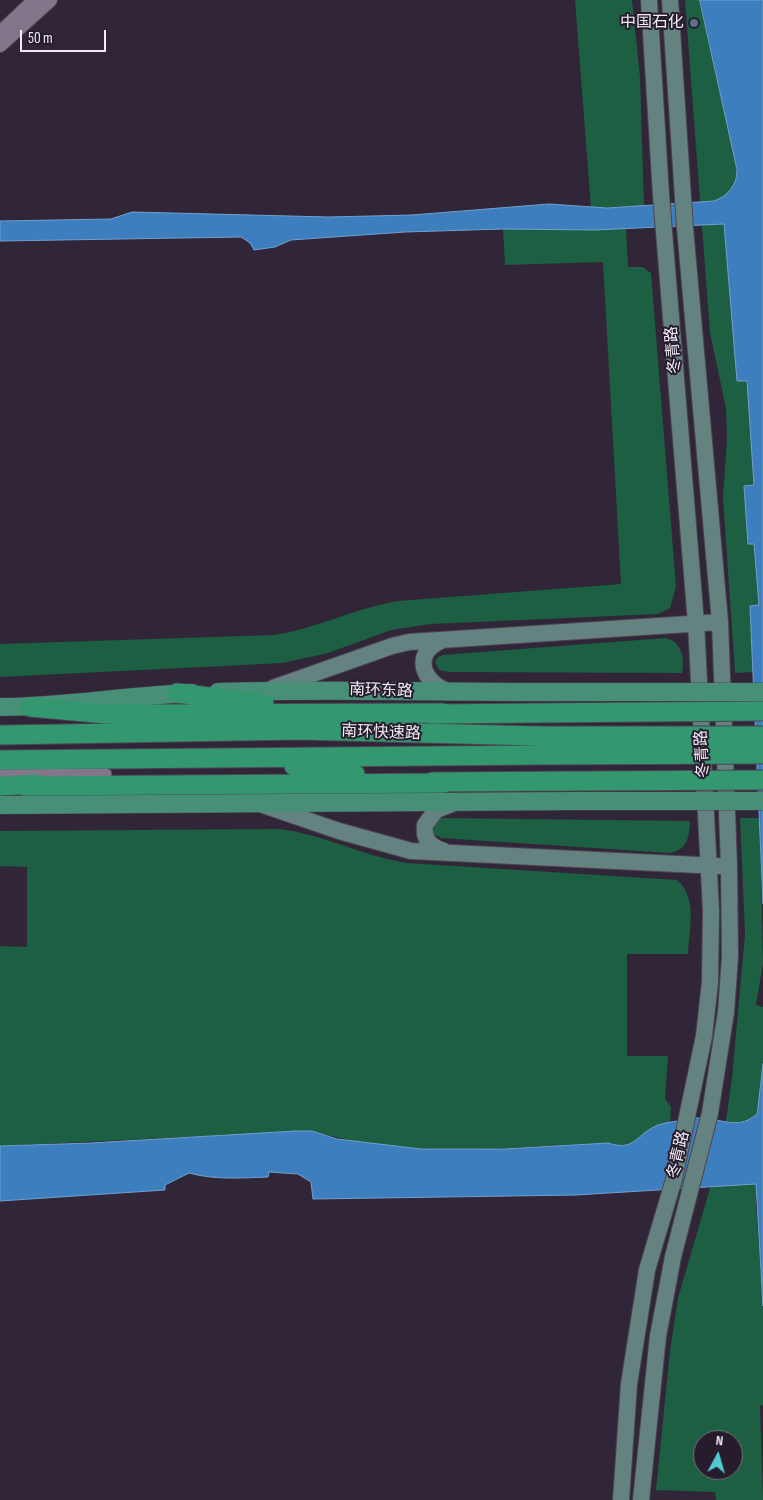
<!DOCTYPE html>
<meta charset="utf-8">
<style>
body{margin:0}
#map{position:relative;width:763px;height:1500px;overflow:hidden;background:#302637;font-family:"Sofia Sans Condensed",sans-serif}
canvas{display:block}
.north{position:absolute;left:693px;top:1430px;width:50px;height:50px;box-sizing:border-box;background:#261c2c;border:1px solid #776f7d;border-radius:50%;rotate:6deg;font-size:14px;font-weight:700;line-height:20px;text-align:center;color:#f1ebf6}
.north::after{content:'';display:block;margin:auto;width:18px;height:22px;background:#51ccd4;clip-path:polygon(50% 0,100% 100%,50% 72%,0 100%)}
.scale{position:absolute;left:20px;top:30px;width:86px;height:22px;box-sizing:border-box;border:2px solid #f1ebf6;border-top:0;padding-left:6px;font-size:15px;line-height:18px;white-space:nowrap;color:#f1ebf6;-webkit-text-stroke:4px #261c2c;paint-order:stroke}
</style>
<div id="map">
<canvas width="763" height="1500"></canvas>
<div class="north">N</div>
<div class="scale">50 m</div>
</div>
<script>
const c = document.querySelector('canvas').getContext('2d');
c.lineJoin = 'round';
function fillPath(path, color) {
  c.fillStyle = color;
  c.fill(path, 'evenodd');
}
function stroke(path, color, width, dash) {
  c.strokeStyle = color;
  c.lineWidth = width;
  c.lineCap = dash ? 'butt' : 'round';
  c.setLineDash(dash || []);
  c.stroke(path);
}
function write(font, color, halo, rows, align = 'center') {
  c.font = font + ' "Sofia Sans Condensed","Noto Sans SC",sans-serif';
  c.lineWidth = 4;
  c.setLineDash([]);
  c.textBaseline = 'middle';
  c.strokeStyle = halo;
  c.fillStyle = color;
  for (const [text, x, y, turn = 0] of rows) {
    c.save();
    c.translate(x, y);
    c.rotate((+turn || 0) * Math.PI / 180);
    c.textAlign = isNaN(turn) ? turn : align;
    if (halo) c.strokeText(text, 0, 0);
    c.fillText(text, 0, 0);
    c.restore();
  }
}
const green = new Path2D(`
 M575,0H632L640,77L644,206L591,208Z
 M685,0H700L737,170L724,224L737,381H747L754,485L744,487L748,543H754L759,605L750,607L753,672L735,673L723,498L727,439L726,408L710,333Z
 M626,228L628,267H643L651,273L676,587L670,608L658,614L431,624L391,630L328,653L283,663L0,677V644L274,635C316,629 355,608 398,601L621,584L603,262L505,265L503,229Z
 M665,638C682,641 685,659 682,673L449,672L439,670L435,662L438,657L442,655Z
 M440,818L690,821C689,837 688,849 670,853L441,838L434,834V822Z
 M740,818H760L763,963L756,1005L763,1007V1064L757,1114L756,1205L763,1306V1405L760,1406L763,1500H716L715,1492L656,1490L670,1351L678,1298L711,1185L727,1114L732,1078L745,934ZM703,1440H733V1470H703Z
 M279,829C323,834 363,856 407,863L677,880C698,898 689,930 688,954H627V1056H668L665,1099L671,1107L670,1123C644,1128 635,1152 608,1143C509,1147 408,1159 312,1131L0,1146V946L27,947V867L0,866V831Z`);
const water = new Path2D(`
 M700,0H763V904L750,606L759,605L754,544H748L744,486L754,485L747,381H737L724,224L595,230L503,229L405,232L291,240L275,247L254,250L250,243L241,237L0,241V221L111,219L132,212L329,217L412,215L549,204L607,208L714,201C728,196 737,185 737,170Z
 M763,1064V1306L756,1184L576,1195L313,1199L311,1182L298,1174L269,1172L268,1177C242,1178 214,1180 189,1173L165,1185V1190L0,1201V1146L91,1143L296,1131H312L337,1139L421,1149H504L608,1143C635,1152 636,1134 658,1125C667,1122 679,1121 689,1119C717,1113 734,1134 757,1114Z`);
const minor = new Path2D(`
 M0,775L106,774`);
const tertiary = new Path2D(`
 M0,33L35,0
 M0,45L50,0`);
const secondary = new Path2D(`
 M443,640C411,653 422,683 450,692
 M273,688L392,646L409,642L720,622
 M263,805L339,831L411,851L719,866
 M444,851C431,847 423,840 425,825L436,810L454,803
 M621,1500L629,1384L647,1270L674,1179L704,1036L710,982L711,911L696,623L661,195L649,0
 M641,1500L658,1336L673,1257L710,1113L726,1012L730,957L729,866L720,622L685,228L670,0`);
const primary = new Path2D(`
 M218,692C324,689 431,692 537,692
 M0,707C64,707 128,695 192,693
 M0,805L577,801`);
const trunk = new Path2D(`
 M177,693L264,704
 M30,707L107,714L443,713
 M432,714L538,713
 M0,735L300,730L540,736
 M0,760L540,755
 M294,766L355,774
 M432,782L576,781
 M0,786L36,784
 M25,786L444,783`);
const primaryBridge = new Path2D(`
 M537,692H763
 M577,801H763`);
const trunkBridge = new Path2D(`
 M538,713L763,711
 M540,736H763
 M540,755L763,754
 M576,781L763,780`);
const markers = [
 [694,23,5,"#5c6f8a"]
];
const poiNames = [
 ["中国石化",684,23]
];
const streetNames = [
 ["冬青路",674,350,-95],
 ["南环东路",381,691,2],
 ["南环快速路",381,733,2],
 ["冬青路",703,754,-93],
 ["冬青路",679,1155,-77]
];
fillPath(green, '#1c5f42');
fillPath(water, '#3d7fbe');
stroke(water, '#739fcf', 1);
stroke(minor, '#4c4452', 13);
stroke(tertiary, '#4c4452', 16);
stroke(secondary, '#4c4452', 18);
stroke(primary, '#4c4452', 19);
stroke(trunk, '#4c4452', 21);
stroke(minor, '#82778a', 11);
stroke(tertiary, '#82778a', 14);
stroke(secondary, '#648380', 16);
stroke(primary, '#478f76', 18);
stroke(trunk, '#339770', 19);
stroke(primaryBridge, '#4c4452', 19, []);
stroke(trunkBridge, '#4c4452', 21, []);
stroke(primaryBridge, '#478f76', 18);
stroke(trunkBridge, '#339770', 19);
for (const [x, y, r, color] of markers) {
  const dot = new Path2D();
  dot.arc(x, y, r, 0, 2 * Math.PI);
  c.fillStyle = color;
  c.fill(dot);
  stroke(dot, '#261c2c', 2);
}
write('16px', '#f1ebf6', '#261c2c', poiNames, 'right');
write('16px', '#f1ebf6', '#261c2c', streetNames);
</script>
